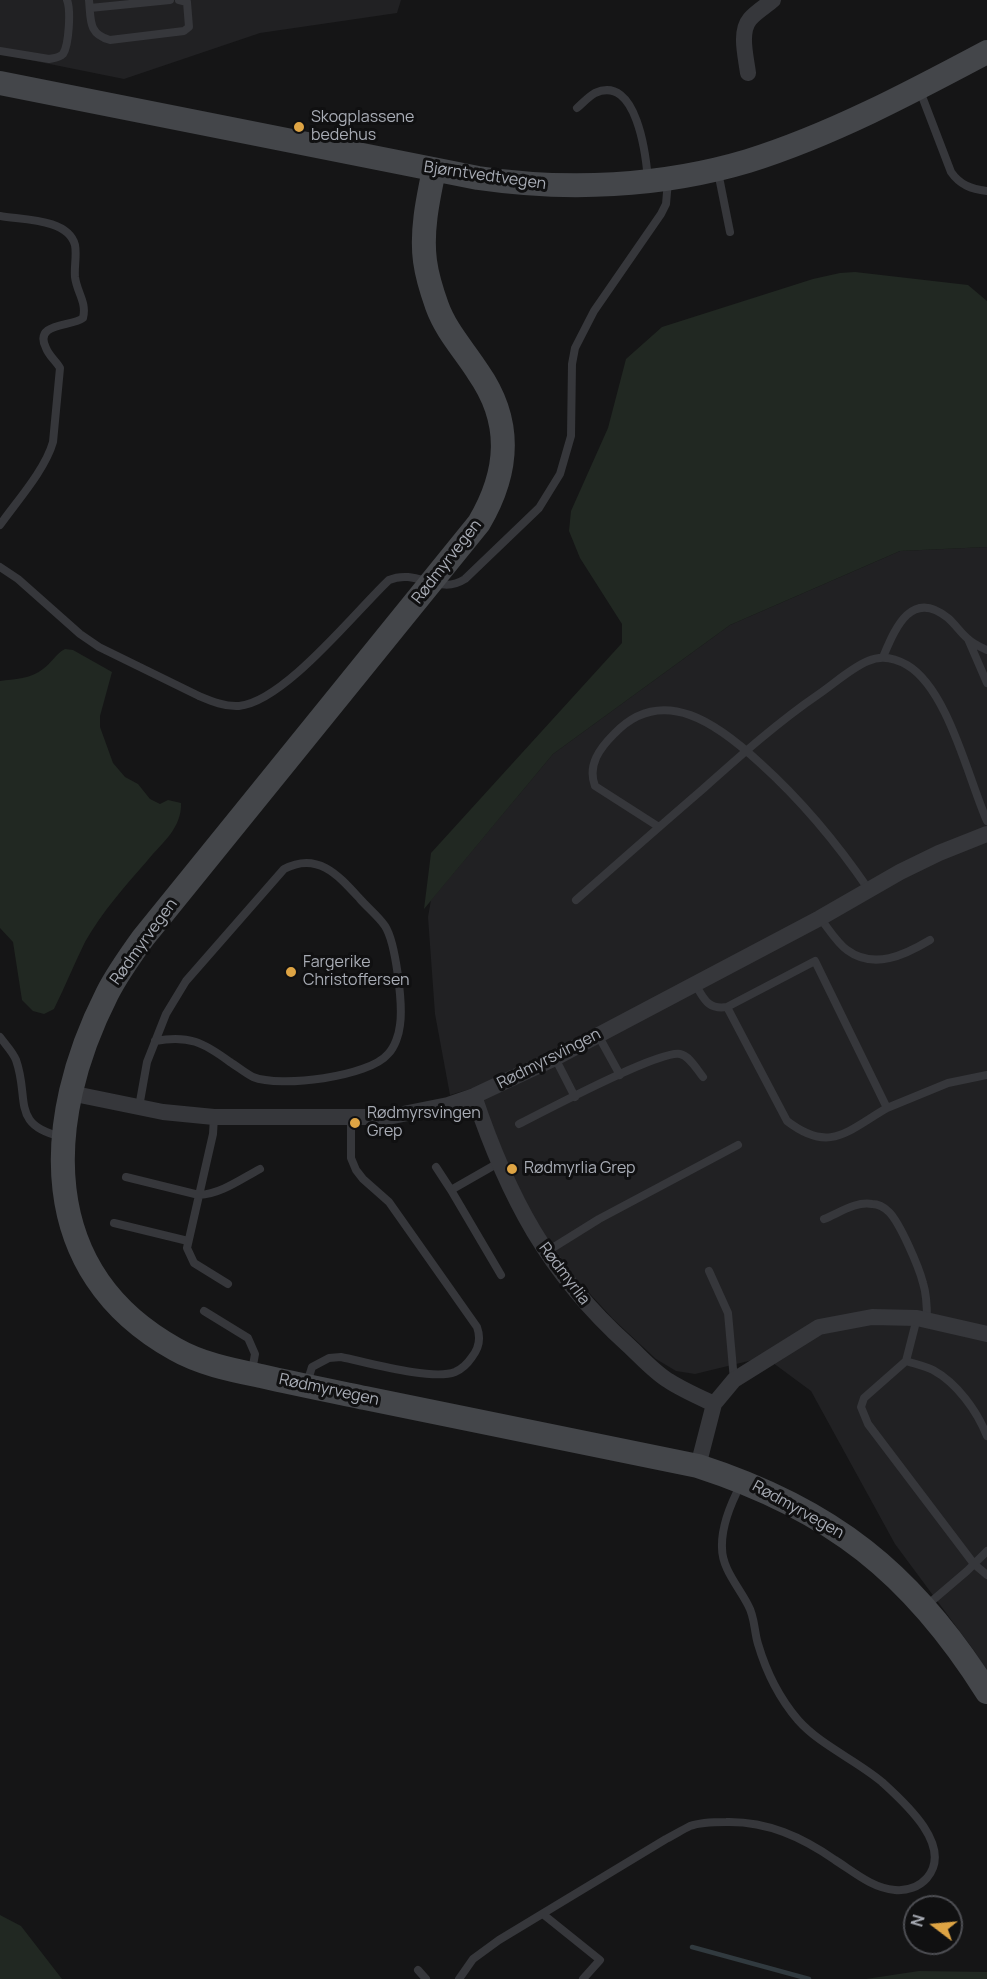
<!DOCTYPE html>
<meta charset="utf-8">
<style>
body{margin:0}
#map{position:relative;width:987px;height:1979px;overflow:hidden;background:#151516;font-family:Manrope,sans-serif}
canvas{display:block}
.north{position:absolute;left:903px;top:1895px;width:60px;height:60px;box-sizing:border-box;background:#101011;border:2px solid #4d4e53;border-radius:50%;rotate:286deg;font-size:16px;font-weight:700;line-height:24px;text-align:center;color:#a8acb5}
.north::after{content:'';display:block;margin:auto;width:21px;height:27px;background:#dea444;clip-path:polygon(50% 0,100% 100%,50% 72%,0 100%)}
</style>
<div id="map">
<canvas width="987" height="1979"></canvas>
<div class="north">N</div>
</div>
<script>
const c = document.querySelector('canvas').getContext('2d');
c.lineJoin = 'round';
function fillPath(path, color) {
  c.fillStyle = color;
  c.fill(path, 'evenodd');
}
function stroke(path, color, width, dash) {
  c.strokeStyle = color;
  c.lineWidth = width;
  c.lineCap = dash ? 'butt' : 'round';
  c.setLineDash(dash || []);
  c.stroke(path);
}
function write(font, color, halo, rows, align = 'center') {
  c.font = font + ' Manrope,sans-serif';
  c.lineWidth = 6;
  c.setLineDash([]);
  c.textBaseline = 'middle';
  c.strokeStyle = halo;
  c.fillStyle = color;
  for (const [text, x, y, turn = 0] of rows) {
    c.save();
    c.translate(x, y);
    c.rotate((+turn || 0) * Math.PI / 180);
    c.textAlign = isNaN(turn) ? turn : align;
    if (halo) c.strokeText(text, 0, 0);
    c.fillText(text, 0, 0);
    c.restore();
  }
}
const built = new Path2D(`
 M0,0H401L397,13L260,33L124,79L0,54Z
 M987,547V1673L975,1652L895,1544L811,1391L765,1357L695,1374L676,1371L656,1359L613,1319L560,1261L538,1227L509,1168L477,1087L450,1095L435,1014L428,917L431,900L553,754L730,625L900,551Z`);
const green = new Path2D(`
 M855,272L968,285L987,301V547L900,551L730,625L553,754L424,909L431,853L622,643V624L580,558L569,531L571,511L608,428L626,359L662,327L813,279L840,273Z
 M65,649L73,650L112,672L100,716V727L113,763L125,777L138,784L150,799L160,804L168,800L181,803C182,828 162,843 147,861C125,886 102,912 85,942C74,964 65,987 54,1009L44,1014L33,1011L22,1000L13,942L0,928V681C14,679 31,679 43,669C52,663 55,654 65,649Z
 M0,1915L21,1926L62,1979H0Z
 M919,1971L987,1972V1979H866Z`);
const stream = new Path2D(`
 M692,1947L809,1979`);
const lane = new Path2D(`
 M89,0C91,20 88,34 110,40L184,31L189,27L187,2L179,0
 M90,8L170,0
 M0,51L49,59C54,58 59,58 63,54C69,45 71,10 67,0
 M920,91L951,172C960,185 971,189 987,191
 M577,108C583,103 588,97 595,93C637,74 646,156 648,180
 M718,172L730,232
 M0,216C21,220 68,218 75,245C77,255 74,267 75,277C77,293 87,302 83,318C72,327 33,322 46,348C49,356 56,361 60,368L53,442C45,470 17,501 0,525
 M0,567L18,579L80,634L99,647L199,696C211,701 225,707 239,706C284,702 355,612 389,580C417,568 439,596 465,579L539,508L560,474L571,436L572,364L575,348L594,311L661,214L666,204L668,181
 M968,639L987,683
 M883,657C895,629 911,588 948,618C955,624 960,632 967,638C972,643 980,647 987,650
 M659,827L595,786C587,765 600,748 614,734C663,682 720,726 760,763C802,801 837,843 869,890
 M576,900C618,863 660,826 703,789C740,756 778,722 819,694C835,683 851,668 868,661C881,655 895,658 907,665C948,689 968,778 987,821
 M820,918C828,928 837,943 847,950C874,970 905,955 930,940
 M695,984C704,998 707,1010 727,1007L787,1121C830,1154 847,1131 887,1108L815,961L727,1007
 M598,1035L620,1075
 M0,1037C5,1044 13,1052 16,1060C30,1099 10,1125 62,1137
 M555,1058L575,1097
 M139,1107L147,1062L166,1014L186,981L284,869C318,851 339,876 360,899C368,908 379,917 385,926C396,943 403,1005 400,1025C399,1034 395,1047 388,1054C369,1077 280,1088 253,1077C245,1073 238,1067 230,1062C203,1042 189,1035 155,1041
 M887,1108L948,1083L987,1075
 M214,1117L213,1134L187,1248L194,1263L228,1284
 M519,1124C545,1111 659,1050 680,1054C690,1056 697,1070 703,1077
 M500,1162L451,1190L501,1275
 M436,1167L451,1190
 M126,1177L199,1195C221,1194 241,1179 260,1169
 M824,1219C839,1213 856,1201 872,1204C879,1204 884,1207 889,1212C900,1223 919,1267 923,1283C927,1295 927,1308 927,1320
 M114,1223L188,1241
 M546,1252L599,1219L738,1145
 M709,1271L728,1313L734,1380
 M204,1311L248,1338L255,1354L252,1371
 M906,1361L917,1318
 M307,1383L312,1367L329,1358L341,1357C366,1362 432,1381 455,1372C462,1369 468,1363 472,1357C479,1348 481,1338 477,1327L389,1202L363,1179L356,1170L351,1158V1118
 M987,1436C977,1411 957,1383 933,1370C925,1366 915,1364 906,1361L864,1398L861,1407L868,1424L974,1564L987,1575
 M926,1606L967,1571L987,1551
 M544,1915L600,1960L583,1979
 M418,1970L426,1979
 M459,1979L473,1959L499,1940L666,1839C674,1835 682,1830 690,1826C701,1822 715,1822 726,1822C767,1821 802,1837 835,1860C854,1872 872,1888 895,1890C907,1891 919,1887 927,1878C954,1846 904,1802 882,1782C856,1760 820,1745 798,1720C780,1699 766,1671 758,1644C754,1631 755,1617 748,1605C739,1587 722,1569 722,1548C721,1526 731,1503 741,1484`);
const street = new Path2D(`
 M748,73C746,57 739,32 750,19C756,12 766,6 773,0
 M70,1093L163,1112L214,1117H388L448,1105L474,1096L555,1058L820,918L900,872L939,853L987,834
 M474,1096C508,1197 548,1273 628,1345C641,1357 654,1372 669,1381C683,1390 699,1397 714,1404L734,1380L819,1327L872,1317L917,1318L987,1334
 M698,1466L714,1404`);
const secondary = new Path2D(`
 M0,83L478,178C567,191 661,187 748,161C831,135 910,93 987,52
 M434,170C428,199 421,231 425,261C427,276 432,292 437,306C446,331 464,350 478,372C513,422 509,472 479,523L143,938C130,956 117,974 107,994C43,1120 35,1271 175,1349C201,1364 232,1370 261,1376C296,1384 331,1391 365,1398C476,1420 587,1443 698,1466C831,1509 912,1573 987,1692`);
const markers = [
 [299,127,6,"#dea444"],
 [291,972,6,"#dea444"],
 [355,1123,6,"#dea444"],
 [512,1169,6,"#dea444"]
];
const poiNames = [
 ["Skogplassene",311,118],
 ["bedehus",311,136],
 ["Fargerike",303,963],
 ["Christoffersen",303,981],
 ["Rødmyrsvingen",367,1114],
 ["Grep",367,1132],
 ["Rødmyrlia Grep",524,1169]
];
const streetNames = [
 ["Bjørntvedtvegen",485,176,8],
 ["Rødmyrvegen",447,562,-52],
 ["Rødmyrvegen",144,942,-54],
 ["Rødmyrsvingen",549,1059,-27],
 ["Rødmyrlia",564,1274,53],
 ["Rødmyrvegen",329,1390,12],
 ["Rødmyrvegen",798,1510,29]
];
fillPath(built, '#212123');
fillPath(green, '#212822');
stroke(stream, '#313a3f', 4.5);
stroke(lane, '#36373b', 8);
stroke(street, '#36373b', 16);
stroke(secondary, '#44464a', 24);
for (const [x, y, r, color] of markers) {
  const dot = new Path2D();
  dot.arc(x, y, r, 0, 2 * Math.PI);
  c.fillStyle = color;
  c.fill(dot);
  stroke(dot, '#101011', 2);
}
write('16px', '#a8acb5', '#101011', poiNames, 'left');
write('16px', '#a8acb5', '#101011', streetNames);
</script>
